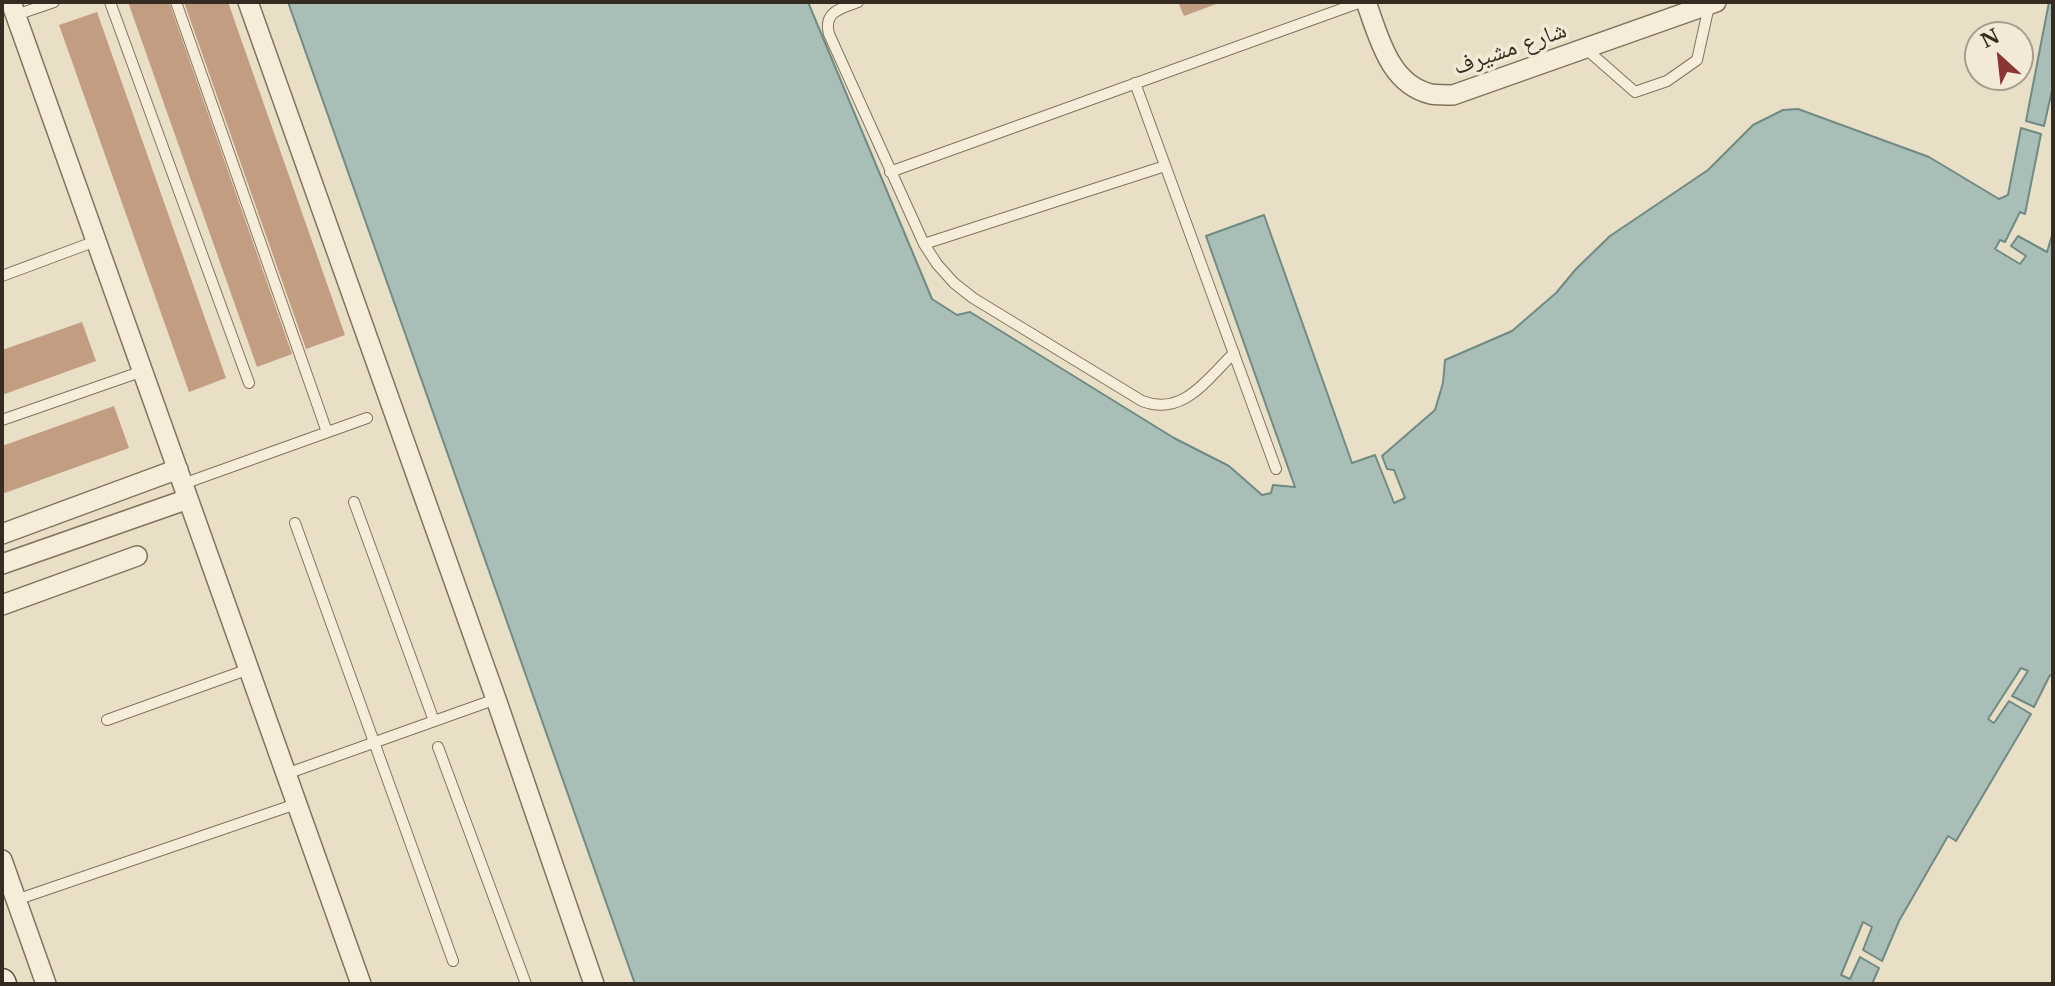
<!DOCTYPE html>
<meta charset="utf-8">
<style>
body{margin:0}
#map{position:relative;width:2055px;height:986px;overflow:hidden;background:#e9dfc7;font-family:"Libre Baskerville",serif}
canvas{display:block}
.frame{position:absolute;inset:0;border:4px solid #352b20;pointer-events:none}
.north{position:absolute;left:1964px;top:21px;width:70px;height:70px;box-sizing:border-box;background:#f2ead6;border:2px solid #a69e8d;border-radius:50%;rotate:333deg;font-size:19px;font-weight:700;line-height:28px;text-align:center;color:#352b20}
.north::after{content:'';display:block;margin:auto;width:24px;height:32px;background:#8c3535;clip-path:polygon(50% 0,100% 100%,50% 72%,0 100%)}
</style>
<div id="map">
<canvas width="2055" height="986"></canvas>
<div class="frame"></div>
<div class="north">N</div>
</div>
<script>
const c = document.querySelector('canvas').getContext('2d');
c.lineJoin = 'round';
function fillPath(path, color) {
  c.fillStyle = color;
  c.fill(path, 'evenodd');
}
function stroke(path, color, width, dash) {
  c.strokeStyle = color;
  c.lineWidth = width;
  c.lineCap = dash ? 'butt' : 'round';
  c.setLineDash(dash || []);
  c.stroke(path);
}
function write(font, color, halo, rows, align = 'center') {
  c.font = font + ' "Libre Baskerville","Noto Naskh Arabic",serif';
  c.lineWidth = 7;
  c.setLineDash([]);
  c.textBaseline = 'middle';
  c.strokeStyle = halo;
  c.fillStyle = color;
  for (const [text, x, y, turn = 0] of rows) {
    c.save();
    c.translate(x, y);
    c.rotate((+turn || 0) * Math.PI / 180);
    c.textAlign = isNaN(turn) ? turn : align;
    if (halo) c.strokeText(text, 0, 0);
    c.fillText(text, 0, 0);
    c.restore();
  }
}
const water = new Path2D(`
 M288,2H808L932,299L957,315L970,312L1174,438L1229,466L1262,495L1271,493L1273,485L1295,487L1206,236L1264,215L1352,463L1375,455L1394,503L1405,498L1394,470L1387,469L1382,456L1435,410L1443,383L1445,360L1512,331L1556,293L1576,269L1610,236L1708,170L1753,125L1783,110L1798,109L1929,157L1999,199L2008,195L2021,128L2041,134L2025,214L2020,212L2005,242L2000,240L1995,249L2020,264L2026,256L2011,246L2018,236L2047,252L2053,232V677L2050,675L2034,707L2012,696L2028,671L2021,668L1988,719L1994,723L2009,701L2031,714L1956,841L1948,836L1899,921L1882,961L1863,950L1872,927L1863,922L1841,975L1850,979L1860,957L1879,968L1872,984H635Z
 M2049,2H2053V86L2044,126L2026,121Z`);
const building = new Path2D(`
 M128,2H169L292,354L257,367Z
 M184,2H228L345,335L306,349Z
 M1178,2H1219V3L1184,16Z
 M97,12L226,378L189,392L59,25Z
 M82,322L96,361L2,395V350Z
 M114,406L129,448L2,494V446Z`);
const service = new Path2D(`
 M110,2L249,383
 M176,2L327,432
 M858,2C841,8 823,12 829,34L924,244L937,264L954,283L973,298L1142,401C1183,417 1207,379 1234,353
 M16,15L54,2
 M1586,49L1635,92L1667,81L1697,60L1709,6
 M1135,83L1276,469
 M890,172L1361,2
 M924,244L1165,166
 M2,276L96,241
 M2,420L143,371
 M183,484L367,418
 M354,502L434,721
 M295,523L453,961
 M107,720L249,669
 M438,747L526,984
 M286,774L496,699
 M16,900L296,804`);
const minor = new Path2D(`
 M11,2L361,984
 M248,2L496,699L594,984
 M1366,2C1379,37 1389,84 1431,94C1438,95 1446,95 1453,95L1716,2
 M2,534L178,469
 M2,564L188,499
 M2,605L137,556
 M2,860L46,984`);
const secondary = new Path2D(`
 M2,982L3,984`);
const streetNames = [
 ["شارع مشيرف",1510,49,-19]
];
fillPath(water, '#a8beb7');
stroke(water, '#6f8b84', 2);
fillPath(building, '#c39d81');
stroke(service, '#83725e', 12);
stroke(minor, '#83725e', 22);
stroke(secondary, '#655441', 29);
stroke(service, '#f5edd9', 10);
stroke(minor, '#f5edd9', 19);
stroke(secondary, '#f5edd9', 26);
write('24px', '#352b20', '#f2ead6', streetNames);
</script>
